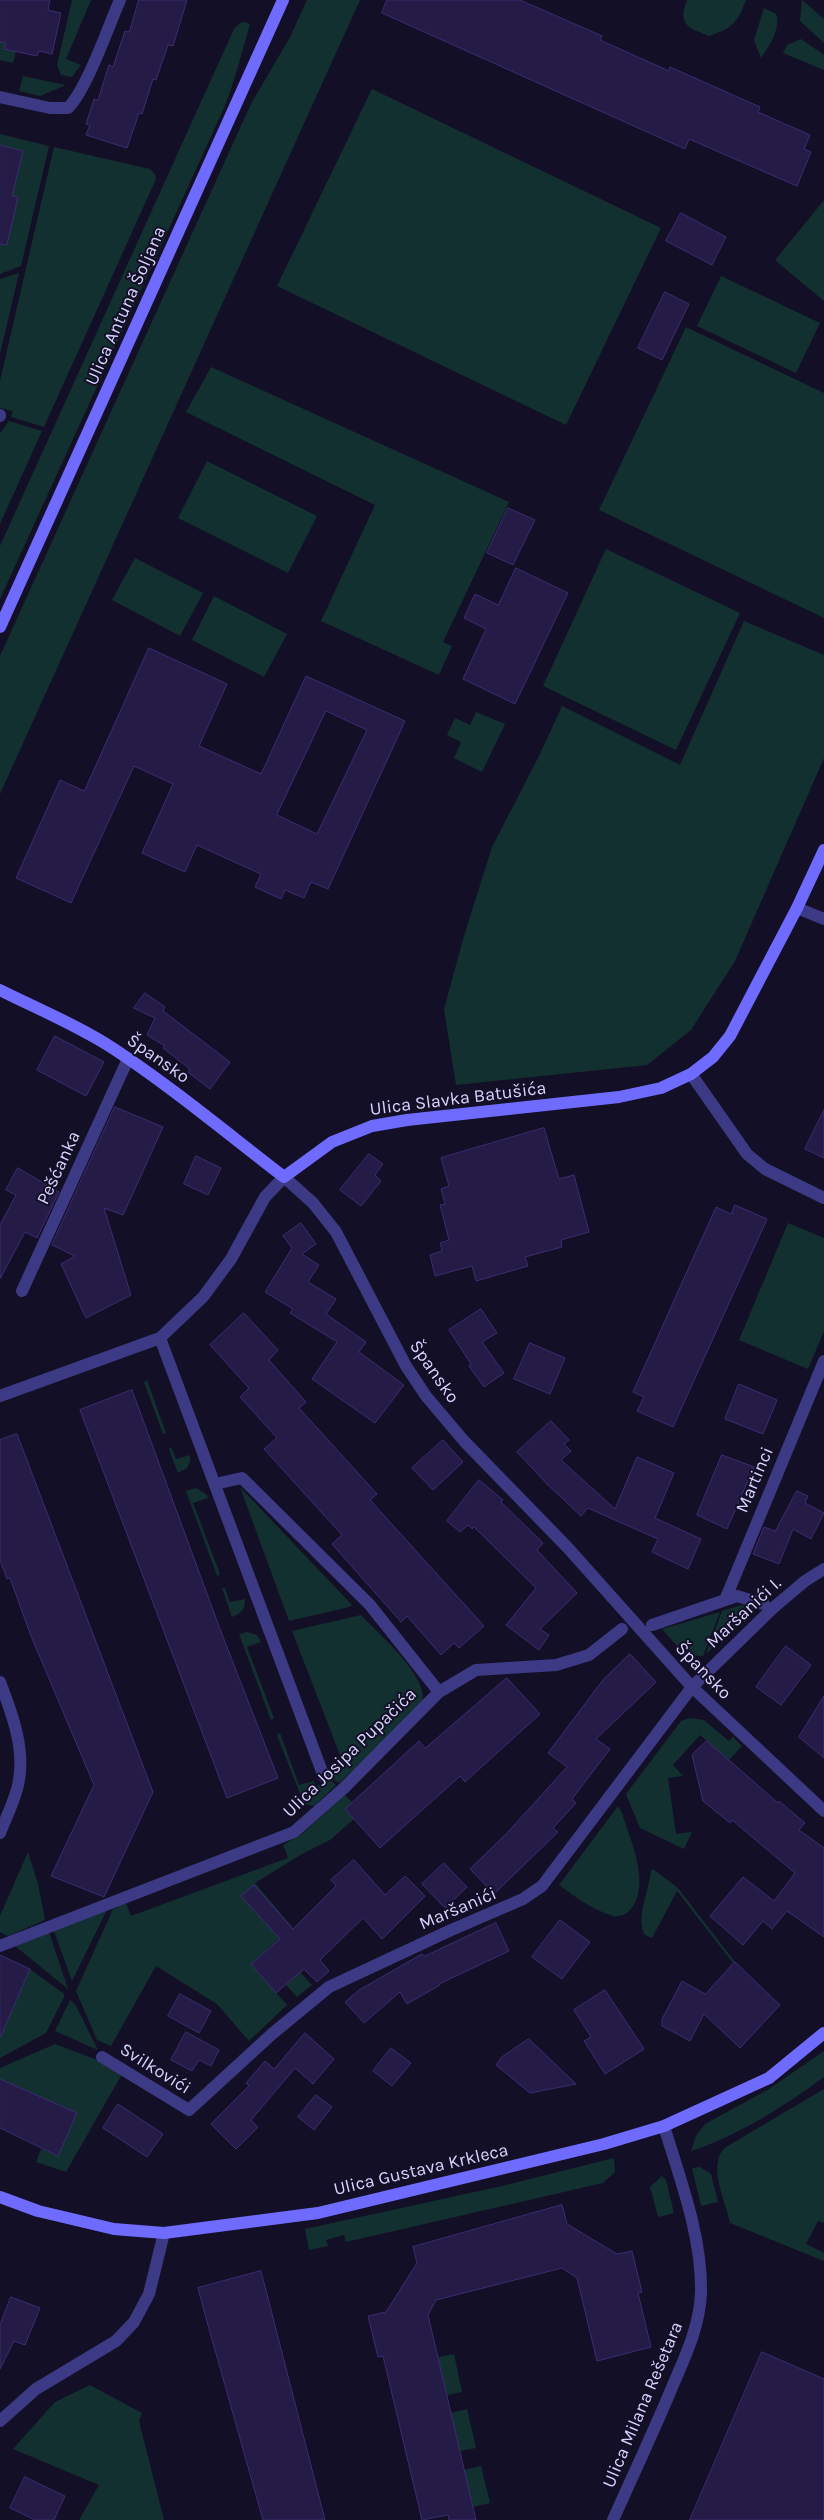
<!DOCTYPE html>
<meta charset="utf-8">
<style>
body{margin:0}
canvas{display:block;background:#130f26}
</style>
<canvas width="824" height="2520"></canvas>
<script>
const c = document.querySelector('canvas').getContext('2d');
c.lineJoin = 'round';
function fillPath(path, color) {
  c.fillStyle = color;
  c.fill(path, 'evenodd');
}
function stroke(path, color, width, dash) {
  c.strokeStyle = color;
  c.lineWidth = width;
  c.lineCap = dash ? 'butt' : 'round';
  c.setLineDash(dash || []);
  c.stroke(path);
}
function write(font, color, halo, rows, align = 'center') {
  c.font = font + ' Karla,sans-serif';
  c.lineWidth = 4;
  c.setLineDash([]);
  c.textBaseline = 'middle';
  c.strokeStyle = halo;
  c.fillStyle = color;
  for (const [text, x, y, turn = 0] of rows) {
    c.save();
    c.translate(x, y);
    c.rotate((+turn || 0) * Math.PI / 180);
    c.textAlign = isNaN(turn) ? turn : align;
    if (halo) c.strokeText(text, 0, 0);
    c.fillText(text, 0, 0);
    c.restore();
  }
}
const green = new Path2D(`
 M72,0H91L66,59L81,65L72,77L61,75L57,65Z
 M307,0H360L0,794V656L251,104L290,37Z
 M687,0H746C737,23 733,28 709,36C689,28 677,25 687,0Z
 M802,0L824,19V43L800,21Z
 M764,8L776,14C781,29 769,46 761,58L754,40Z
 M245,22L250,24C242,52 235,80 224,108L0,599V546L234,29L240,23Z
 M801,39L824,55V70L783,53L787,45Z
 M0,42L6,43L4,48L16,51L13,63L0,60Z
 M23,76L60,84L66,85L40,96L19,91Z
 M372,89L661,228L566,425L277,286Z
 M0,134L49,146L21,266L0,274V218L17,197L12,196L22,151L0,145Z
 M54,147L150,169L155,174L156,179L44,427L11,417L13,411L0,408V381Z
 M824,200V301L777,262L776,259Z
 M19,273L0,354V279Z
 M721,276L820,323L796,373L697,326Z
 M686,327L824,393V618L599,510Z
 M211,367L509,502L443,642L452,646L439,675L321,621L375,505L186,412Z
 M9,421L42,431L0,524V433Z
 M207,461L317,516L288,573L178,518Z
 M606,549L740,613L676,750L543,686Z
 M135,558L203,593L180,636L112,600Z
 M214,596L287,634L264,677L192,640Z
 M744,621L824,655V758L735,961L691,1030L647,1065L456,1085L444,1009L464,936L492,847L539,756L562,706L680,765Z
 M476,712L505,724L482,772L454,758L461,742L447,735L455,718L470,725Z
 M788,1223L824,1238V1331L808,1369L739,1340Z
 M147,1380L166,1433L163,1434L144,1382Z
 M171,1447L176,1459L190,1455V1462L187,1468L178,1473L169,1449Z
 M240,1487L352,1605L349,1607L289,1621Z
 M196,1488L206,1494L208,1498L193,1503L220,1574L217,1576L186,1491Z
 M222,1588H225L230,1602L245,1599C245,1609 242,1613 232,1617Z
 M741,1605L757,1608L706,1654L722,1611Z
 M720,1612L703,1656L685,1655L662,1629Z
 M361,1615C377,1633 441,1685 418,1711L339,1783L333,1779L331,1774L345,1768L292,1631Z
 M247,1632L257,1635L261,1642L247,1647L274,1718L271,1720L239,1634Z
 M690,1718L704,1720L729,1741L733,1737L742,1746L729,1760L700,1735L673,1765L683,1776L668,1778L676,1834L692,1832L684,1849L640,1828L626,1794L681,1721Z
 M280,1733L299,1785L314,1781L316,1786L330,1780L336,1785L314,1806L304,1804L277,1735Z
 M345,1795L352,1802L345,1809L354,1819L330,1840L302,1854L255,1883L308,1946L281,1937L251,1964L287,2005L249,2041L217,2004L156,1966L111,2046L97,2040L76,1991L113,1909L126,1903L131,1916L288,1858L283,1845L302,1834Z
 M618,1806L622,1813C630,1840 652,1885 630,1910C626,1915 619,1917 613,1916C593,1910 575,1897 559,1885Z
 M28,1852L38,1884L45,1920L8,1936L0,1932V1916Z
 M653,1869L678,1888L735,1962L733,1963L677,1891L652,1938L645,1935C635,1920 649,1890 651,1871Z
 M107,1910L72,1981L54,1931Z
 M49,1932L68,1989L15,1946Z
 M30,1969L64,1994V1997L46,2033L0,2058V2038Z
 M300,1972L312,1985L297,1997L286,1985Z
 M70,2000L75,2004L98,2050L55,2031Z
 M55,2044L100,2061L122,2074L66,2172L36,2162L41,2149L58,2156L77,2113L0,2079V2068Z
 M824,2051V2077C786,2105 736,2137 691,2151L696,2136L705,2124L769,2089Z
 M824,2089V2223L818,2221L806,2244L824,2253V2261L730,2223C726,2202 706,2163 726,2147Z
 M614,2158L615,2172L603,2183L346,2242L344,2235L326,2240L328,2246L309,2250L305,2229L502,2186Z
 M700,2167L711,2174L718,2202L701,2206L692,2168Z
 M662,2176L666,2180L674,2213L658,2217L650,2187Z
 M454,2354L462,2392L447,2395L438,2357Z
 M90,2385L142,2413L139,2421L164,2520H79L99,2485L13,2449L55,2402Z
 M467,2409L476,2448L460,2451L451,2413Z
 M481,2466L490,2503L473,2507L464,2470Z`);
const building = new Path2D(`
 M0,0H50L48,10L61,13L52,54L39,51L37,56L4,49L6,43L0,42Z
 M139,0H187L173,46L168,45L156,80L153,79L142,114L139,113L127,148L86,135L90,125L86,124L94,99L98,100L109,65L113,67L125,31L129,32Z
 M387,0H520L602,36L600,40L669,71L670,67L760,107L758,112L810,135L804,149L811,152L797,186L689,139L685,149L382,13Z
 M0,145L23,151L12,196L18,197L7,245L0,244Z
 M681,213L726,237L712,265L666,241Z
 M665,292L689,304L662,360L638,348Z
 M508,508L535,520L513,565L487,553Z
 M516,568L568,593L515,704L463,679L486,629L464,618L475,594L498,605Z
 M149,648L227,684L199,746L261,774L306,676L405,721L328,889L311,882L304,898L285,890L281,899L255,887L261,874L197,845L185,872L142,853L173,784L134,766L71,903L16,878L60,780L84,791ZM326,711L367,730L317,834L277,815Z
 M145,993L165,1007L163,1011L230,1062L210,1089L188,1072L190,1069L163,1048L165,1046L147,1035L155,1018L134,1008Z
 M55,1036L104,1062L86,1096L37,1070Z
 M115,1107L163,1127L123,1215L104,1208L131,1295L86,1318L61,1264L75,1256L52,1245Z
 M824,1110V1158L805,1149Z
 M544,1128L559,1179L574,1175L589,1232L561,1240L562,1247L525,1257L528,1266L476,1281L472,1266L435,1276L430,1255L442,1251L440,1243L449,1240L440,1205L445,1204L441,1189L449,1186L441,1158Z
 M369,1154L383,1164L375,1175L381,1181L361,1206L340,1190Z
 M196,1156L221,1168L208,1195L184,1184Z
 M18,1168L59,1192L37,1238L25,1232L0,1279V1225L16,1195L6,1190Z
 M735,1205L767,1219L673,1427L637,1411L644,1397L633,1392L716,1207L731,1214Z
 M301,1223L316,1244L302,1254L319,1265L308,1282L336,1299L326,1314L366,1342L359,1352L404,1385L375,1423L312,1379L337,1342L290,1313L293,1309L265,1292L292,1248L283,1236Z
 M481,1309L497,1333L482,1342L504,1373L484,1387L469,1366L471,1364L449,1330Z
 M244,1313L278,1350L269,1360L306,1402L299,1408L377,1494L370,1500L484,1626L459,1648L454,1643L441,1655L407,1616L401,1622L332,1544L342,1535L264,1449L277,1438L240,1397L249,1388L210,1345Z
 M530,1343L565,1358L550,1394L514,1379Z
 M739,1384L777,1400L763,1434L725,1419Z
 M132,1390L220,1629L278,1778L227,1798L80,1410Z
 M551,1421L569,1440L564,1444L571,1451L561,1460L615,1509L637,1457L674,1473L655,1518L701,1539L688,1569L652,1552L658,1539L588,1508L581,1516L548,1485L517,1452Z
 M17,1434L153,1792L104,1897L51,1876L94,1785L31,1636L10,1578L7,1579L0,1560V1440Z
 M443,1440L463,1462L433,1490L412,1468Z
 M722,1455L754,1467L727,1529L697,1515Z
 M479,1480L503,1500L501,1502L543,1543L537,1550L577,1593L540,1629L549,1635L539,1650L506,1625L536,1588L474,1527L472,1529L468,1525L460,1532L447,1521Z
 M797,1491L808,1496L805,1503L824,1513L811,1539L793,1529L779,1564L753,1554L764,1527L775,1531Z
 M786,1646L811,1665L781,1705L756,1687Z
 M630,1654L656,1682L596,1739L610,1749L572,1799L576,1803L553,1828L558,1832L494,1894L470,1869L507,1833L567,1767L548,1753L603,1680Z
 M507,1678L540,1714L465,1782L460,1776L380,1848L345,1809L419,1741L425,1748Z
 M824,1696V1758L799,1737Z
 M707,1741L778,1803L779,1801L805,1823L799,1830L824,1848V1937L787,1911L772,1929L763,1921L743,1945L710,1916L743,1877L774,1901L795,1873L732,1820L730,1823L703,1801L692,1755Z
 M354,1860L385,1895L405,1876L425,1896L382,1939L363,1918L320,1960L329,1971L317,1982L304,1969L276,1993L251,1964L280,1939L241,1896L254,1885L293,1929L336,1886L331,1880Z
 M444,1863L467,1887L445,1908L422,1884Z
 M560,1920L590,1942L562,1979L532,1957Z
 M496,1923L509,1951L439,1984L440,1985L407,2004L400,1992L364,2023L345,2002L359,1990L422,1954L424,1956Z
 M0,1955L30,1969L0,2038Z
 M735,1962L780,2005L740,2048L704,2014L690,2041L662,2026V2019L682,1981L705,1994Z
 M605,1990L644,2049L605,2074L584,2041L591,2037L574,2010Z
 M180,1994L211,2011L199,2033L168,2016Z
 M186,2032L219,2050L211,2066L199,2060L192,2071L171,2060Z
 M305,2033L334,2059L313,2084L295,2068L251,2120L258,2127L236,2149L211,2124L249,2086L246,2083L265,2061L274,2069Z
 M529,2039L576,2084L530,2093L496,2065L502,2057Z
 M391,2048L411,2063L392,2086L373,2071Z
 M0,2079L77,2113L58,2156L0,2128Z
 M316,2095L332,2107L314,2130L298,2117Z
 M118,2104L163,2134L147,2157L103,2128Z
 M562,2205L567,2224L617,2254L632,2251L642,2292L638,2293L651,2347L597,2361L577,2278L562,2268L436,2300L428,2315L476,2520H449L448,2515L422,2520L383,2356L378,2357L368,2316L386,2312L417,2263L413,2247Z
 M261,2271L325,2520H263L204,2311L198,2288Z
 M11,2297L40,2308L25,2345L14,2341L0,2369V2325Z
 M762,2352L824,2379V2520H690Z
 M25,2477L65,2496L54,2520H35L10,2508Z`);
const street = new Path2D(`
 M0,97L50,108H68C87,89 108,27 120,0
 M0,416V415
 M797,908L824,919
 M691,1074L747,1154L765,1169L824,1198
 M22,1291L128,1059
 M160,1338L324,1777
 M0,1396L160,1338L203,1297L231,1259L265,1197L284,1177L313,1203L336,1232L406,1366L426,1396L464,1441L568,1548L692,1687L824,1811
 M725,1600L824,1361
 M652,1625L737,1596L764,1604
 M0,1682C13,1716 27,1753 17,1789C13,1804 6,1818 0,1833
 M439,1692L476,1670L556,1665L589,1655L622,1629
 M0,1946L294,1832L344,1788L439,1692L370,1605L242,1478L215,1484
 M102,2057L189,2110L272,2034L329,1987L449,1931L523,1899L542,1886L692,1687L773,1608L805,1581L824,1569
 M0,2421L36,2389L116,2341L134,2322L149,2294L164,2233
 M613,2520C633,2475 654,2431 673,2385C686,2355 700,2325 701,2292C702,2236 680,2179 664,2126`);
const secondary = new Path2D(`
 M0,627L283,0
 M0,990C38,1009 79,1026 114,1049C173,1088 228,1134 284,1177L332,1142L372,1126L407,1120L619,1097L661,1088L691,1074L713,1057L730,1036L797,908L824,850
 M0,2197L38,2211L114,2229L164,2233L318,2213L604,2144L664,2126L769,2078L824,2033`);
const streetNames = [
 ["Ulica Antuna Šoljana",126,306,-66],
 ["Špansko",158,1059,35],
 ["Ulica Slavka Batušića",458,1099,-7],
 ["Pešćanka",59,1168,-65],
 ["Špansko",434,1372,55],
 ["Martinci",755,1480,-67],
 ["Maršanići I.",744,1613,-43],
 ["Špansko",703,1671,46],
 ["Ulica Josipa Pupačića",350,1753,-44],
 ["Maršanići",458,1909,-23],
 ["Svilkovići",155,2069,32],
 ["Ulica Gustava Krkleca",421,2170,-13],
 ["Ulica Milana Rešetara",643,2405,-67]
];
fillPath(green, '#12302f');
fillPath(building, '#241b47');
stroke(building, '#3b2d73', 1);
stroke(street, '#3d3a85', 12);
stroke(secondary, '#6f6bff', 12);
write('18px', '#d9d4ff', '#130f26', streetNames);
</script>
